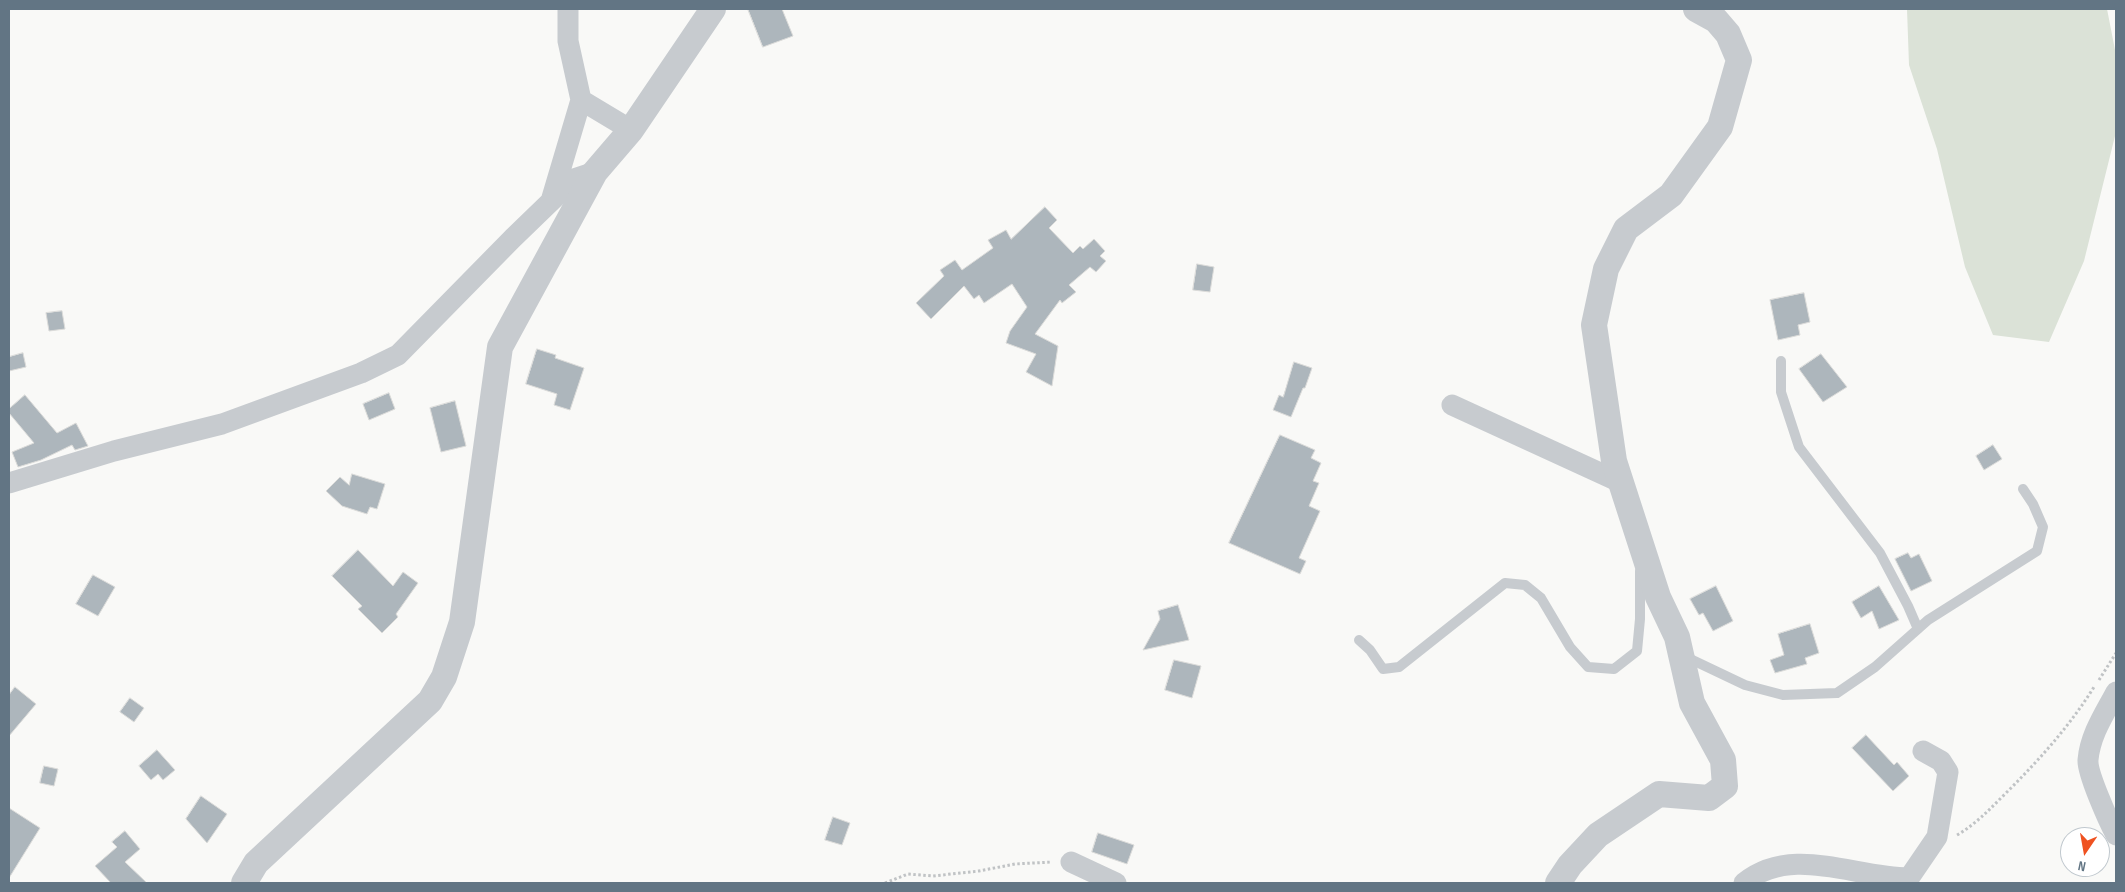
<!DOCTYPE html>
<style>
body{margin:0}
#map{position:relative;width:2125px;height:892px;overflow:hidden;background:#f9f9f7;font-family:"Sofia Sans Condensed",sans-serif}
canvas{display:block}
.frame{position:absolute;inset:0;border:10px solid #627584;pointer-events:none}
.north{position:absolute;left:2060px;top:827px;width:50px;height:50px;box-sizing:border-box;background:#fff;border:1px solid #c0c8ce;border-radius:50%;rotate:192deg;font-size:14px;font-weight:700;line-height:20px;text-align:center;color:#627584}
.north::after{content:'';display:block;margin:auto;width:18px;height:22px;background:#ef5221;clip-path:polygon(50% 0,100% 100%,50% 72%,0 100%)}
</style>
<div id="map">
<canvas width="2125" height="892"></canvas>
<div class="frame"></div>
<div class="north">N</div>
</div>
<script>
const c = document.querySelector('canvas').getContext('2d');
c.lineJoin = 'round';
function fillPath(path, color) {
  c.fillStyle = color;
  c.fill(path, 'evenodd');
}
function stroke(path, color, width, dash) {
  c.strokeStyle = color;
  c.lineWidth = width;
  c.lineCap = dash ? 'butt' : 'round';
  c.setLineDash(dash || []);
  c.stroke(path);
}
const green = new Path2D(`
 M1907,9H2107L2116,55V132L2084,261L2049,342L1993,335L1965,267L1937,149L1909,65Z`);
const building = new Path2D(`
 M748,9H782L793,36L763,47Z
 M1045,207L1057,220L1049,228L1073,253L1080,246L1083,249L1094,239L1105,251L1100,256L1106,261L1096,272L1090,267L1069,285L1076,292L1062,303L1060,300L1035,334L1058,346L1052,386L1026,372L1036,354L1006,343L1010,331L1027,307L1012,284L984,303L979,295L974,299L964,286L931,319L916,303L944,276L940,270L955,260L962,270L993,248L988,240L1006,230L1011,239Z
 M1197,264L1214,267L1210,292L1193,290Z
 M1804,293L1810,322L1798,325L1800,335L1778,340L1770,300Z
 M62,311L65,329L49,331L46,313Z
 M537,349L556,355L555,358L584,368L570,410L554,405L557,394L526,384Z
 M23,353L26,367L9,371V357Z
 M1821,354L1847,387L1823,402L1799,369Z
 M1294,362L1312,368L1305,388H1303L1291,417L1273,410L1279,395L1283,397Z
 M389,393L395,409L369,420L363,404Z
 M25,395L57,433L76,423L88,446L75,450L72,445L41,460L18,467L12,452L34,443L9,413V409Z
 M455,401L466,446L441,452L430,408Z
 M1280,435L1315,450L1311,458L1321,463L1313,481L1319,483L1309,506L1320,511L1299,558L1306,561L1300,574L1229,543Z
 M1993,445L2002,459L1984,470L1976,456Z
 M352,474L385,484L377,509L370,507L367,514L342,506L326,491L340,477L349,485Z
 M358,550L393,586L403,572L418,583L396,614L398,617L382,633L358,609L362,606L332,576Z
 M1908,553L1911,558L1919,554L1932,581L1911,591L1895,559Z
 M93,575L115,587L98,616L76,604Z
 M1716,586L1733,621L1713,631L1703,613L1699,615L1690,599Z
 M1879,586L1899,620L1879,629L1872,611L1861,618L1852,602Z
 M1178,605L1189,640L1143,650L1160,619L1158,611Z
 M1810,624L1819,653L1805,658L1807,664L1775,673L1770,660L1784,655L1778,634Z
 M1174,660L1201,666L1192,698L1165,690Z
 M15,687L36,704L9,736V695Z
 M130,698L144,708L134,722L120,712Z
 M1866,735L1894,765L1897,762L1909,776L1893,791L1852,748Z
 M157,750L175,770L163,780L158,774L151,780L139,766Z
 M44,766L58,769L54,786L40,783Z
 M201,796L227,814L207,843L186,819Z
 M9,808L40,828L9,878Z
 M833,817L850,823L842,845L825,840Z
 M125,831L140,849L125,862L147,883H111L95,866L117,847L112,842Z
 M1098,833L1134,845L1127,864L1092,852Z`);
const path = new Path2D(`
 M2099,680L2116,653
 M1957,835C1976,824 1990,809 2006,793C2039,760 2069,727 2094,687
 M885,883L908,874L933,876L979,871L1015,864L1052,862`);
const service = new Path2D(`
 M1781,361V392L1799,447L1880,553L1908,606L1918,629
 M1359,640L1370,650L1383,669L1399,667L1505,583L1525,585L1541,598L1570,647L1588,667L1614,669L1637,651L1640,619V571
 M1684,656L1745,685L1783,695L1837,693L1875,667L1928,620L2037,551L2043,527L2033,504L2023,489`);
const minor = new Path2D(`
 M581,100L631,130
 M551,201L581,100L568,41V9
 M1452,405L1622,483
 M9,483L114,451L222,424L361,373L398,355L513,238L574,179L595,172
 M2116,692C2105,713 2090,735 2088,760C2087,773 2109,822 2116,835
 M1071,862L1116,883
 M1744,883C1792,844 1854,878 1909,878L1937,837L1948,772L1941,761L1923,751`);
const tertiary = new Path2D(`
 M244,883L256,863L430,701L444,677L462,622L500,347L595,172L631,130L713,9
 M1558,883L1570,865L1598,835L1659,794L1709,798L1725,786L1723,760L1692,703L1677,637L1658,597L1614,461L1594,325L1606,269L1626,229L1671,195L1720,127L1739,60L1728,34L1716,20L1696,9`);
fillPath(green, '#dbe2d7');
fillPath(building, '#adb6bc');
stroke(building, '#dbdbd9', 1);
stroke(path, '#c0c3c5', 3, [2.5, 2.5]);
stroke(service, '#c7cbcf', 10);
stroke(minor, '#c7cbcf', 21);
stroke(tertiary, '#c7cbcf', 26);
</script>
